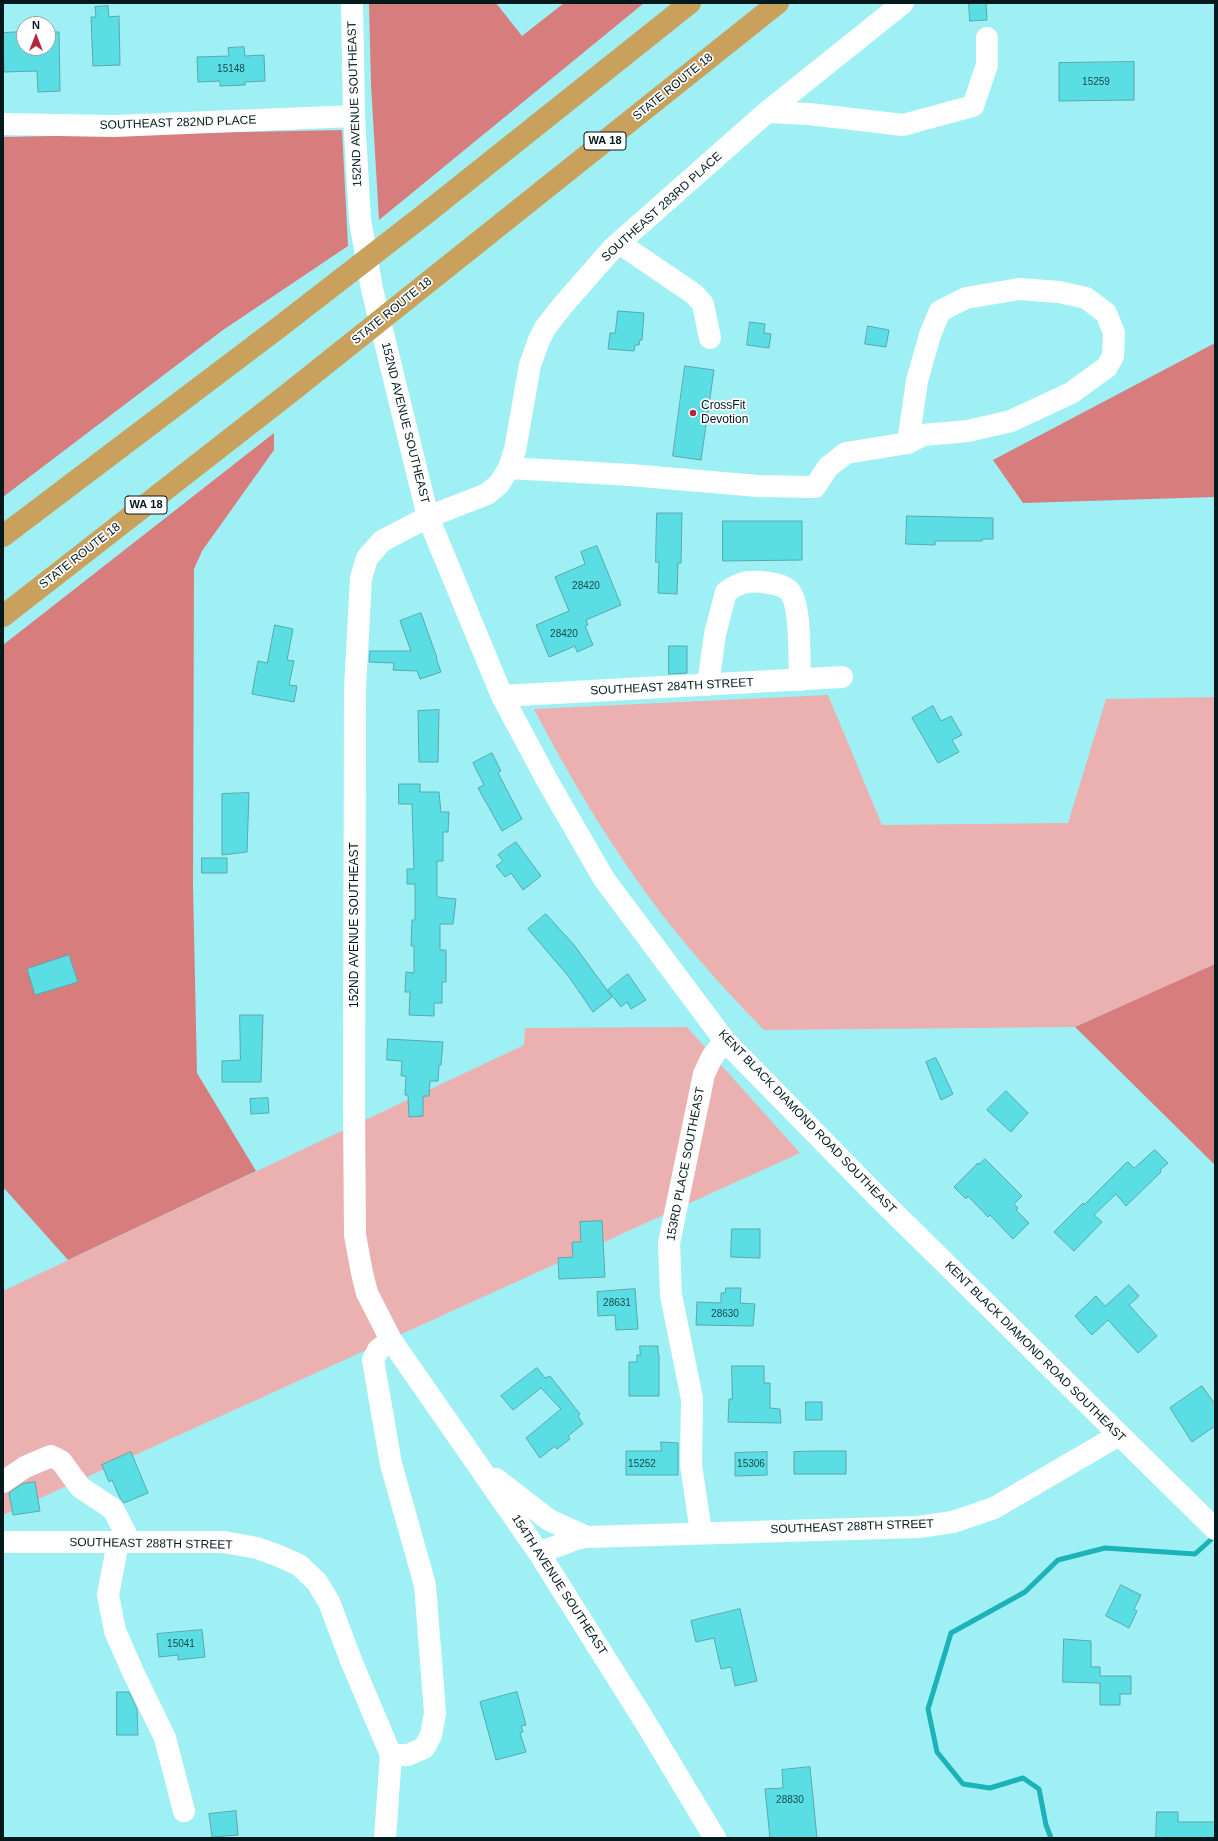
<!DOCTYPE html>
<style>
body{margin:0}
#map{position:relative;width:1218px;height:1841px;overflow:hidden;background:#9ff0f4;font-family:Helvetica,sans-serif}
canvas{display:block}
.frame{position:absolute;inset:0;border:4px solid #021a1c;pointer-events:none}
.north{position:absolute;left:16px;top:16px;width:40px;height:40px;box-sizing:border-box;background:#fff;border:1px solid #9aa3a4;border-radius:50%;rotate:0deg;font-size:11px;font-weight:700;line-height:16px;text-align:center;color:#021a1c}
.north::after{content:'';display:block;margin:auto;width:14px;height:18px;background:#b72539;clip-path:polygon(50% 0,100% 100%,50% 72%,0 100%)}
</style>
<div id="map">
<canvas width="1218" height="1841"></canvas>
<div class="frame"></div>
<div class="north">N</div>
</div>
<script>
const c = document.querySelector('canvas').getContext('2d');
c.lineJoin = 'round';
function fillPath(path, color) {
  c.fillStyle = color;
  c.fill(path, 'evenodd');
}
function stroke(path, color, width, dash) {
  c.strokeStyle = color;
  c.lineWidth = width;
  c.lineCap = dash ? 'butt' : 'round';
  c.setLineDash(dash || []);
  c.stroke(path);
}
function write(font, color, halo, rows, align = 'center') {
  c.font = font + ' Helvetica,sans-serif';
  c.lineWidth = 3.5;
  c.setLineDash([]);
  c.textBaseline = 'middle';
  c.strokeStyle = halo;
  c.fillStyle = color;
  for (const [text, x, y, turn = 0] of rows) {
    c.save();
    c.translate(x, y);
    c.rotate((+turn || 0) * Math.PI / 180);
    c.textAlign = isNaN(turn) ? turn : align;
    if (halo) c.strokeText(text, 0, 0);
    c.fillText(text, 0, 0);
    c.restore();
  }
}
const green = new Path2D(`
 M828,695L882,825L1068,823L1106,699L1215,697V964L1075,1027L764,1030C729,994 695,957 664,917C614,852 572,782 534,709Z
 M687,1027L800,1153L3,1515V1291L524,1045L525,1028Z`);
const forest = new Path2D(`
 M369,3H496L522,36L564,3H644L379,220L371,85Z
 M342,130L348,246L223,330L3,497V137Z
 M1215,343V497L1023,503L993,460Z
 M274,433V450L202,551L194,569L193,886L197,1073L256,1171L68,1260L3,1187V645Z
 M1215,964V1165L1075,1027Z`);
const stream = new Path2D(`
 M1051,1838L1046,1825L1039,1789L1023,1778L990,1788L963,1784L937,1752L928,1709L951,1633L1025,1592L1058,1560L1105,1548L1195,1554L1215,1536`);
const building = new Path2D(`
 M969,3H986L987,20L970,21Z
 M108,6L109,17L119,16L120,65L93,66L91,17H96L95,7Z
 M24,32V48H48V32H59L60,91L38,92L37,71L4,72L3,33Z
 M244,47L245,56L264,55L265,81L245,82V85L220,86V81L198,82L197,57L229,56L228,48Z
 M1134,62V100L1059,101V63Z
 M618,311L644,313L642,340H640L639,345H635L634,351L608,349L610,333H615Z
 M750,322L765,324L764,333L771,334L769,348L747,345Z
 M868,326L889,330L886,347L865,344Z
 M685,366L714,370L701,460L673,456Z
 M657,513H682L681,563H678L677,594L658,593L659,562H656Z
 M907,516L993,518V539H982V541H935V545L906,544Z
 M723,521H802V560L723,561Z
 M597,546L621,605L586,620L588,625L585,626L593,645L577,652L575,646L549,657L536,625L569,611L555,577L585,564L581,552Z
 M421,613L437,658H436L441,672L420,679L417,671L393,670L394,663L369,662L370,651H411L400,621Z
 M275,625L293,629L287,660L294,661L289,685L297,686L294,702L252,694L258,661L267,663Z
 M669,646H687V673L669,674Z
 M933,706L941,721L951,716L962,735L952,740L959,752L938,763L912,718Z
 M439,710L438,762H419L418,711Z
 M492,753L501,771L498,773L522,819L502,831L478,788L484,785L473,763Z
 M399,784H420V792H439L441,812H449L448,832H443V861H437V897L456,899L453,924H440V950H446V982H442V1003H434V1016L409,1015L410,992H405L406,972L414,973V946H411L412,920H415V884H407V869H414L412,804H399Z
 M249,793L247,852L222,855V794Z
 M516,842L541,876L523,890L511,873L505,877L496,866L503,861L498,855Z
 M202,858H227V873H202Z
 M546,914L574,945L612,997L593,1012L569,977L528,929Z
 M69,955L78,982L35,995L27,969Z
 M628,974L646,1000L631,1009L627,1002L621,1007L608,990Z
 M240,1015H263L261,1082H222V1061L240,1060Z
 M388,1039L443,1042L441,1065H439L438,1081H430L429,1096H423V1116L409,1117L408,1095H405L406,1076H401L402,1061L387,1060Z
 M936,1058L953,1094L941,1100L926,1062Z
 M1006,1091L1028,1113L1011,1132L987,1110Z
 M268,1098L269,1113L251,1114L250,1099Z
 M1155,1150L1168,1163L1160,1170L1161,1172L1126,1206L1116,1194L1094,1215L1102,1222L1074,1251L1054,1232L1083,1203L1084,1205L1126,1163L1128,1162L1134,1168Z
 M985,1159L1022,1196L1014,1204L1018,1208L1016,1210L1029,1223L1013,1239L990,1215L988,1217L968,1196L966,1199L954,1187L978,1163L979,1164Z
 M602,1221L605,1277L559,1279L558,1258L573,1257L572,1242H581L580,1222Z
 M732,1229H760V1258L731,1257Z
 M1129,1285L1139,1296L1129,1305L1157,1336L1138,1353L1108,1320L1092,1335L1075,1316L1096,1296L1105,1306Z
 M726,1288H741L740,1303L755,1304L753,1326L696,1325L697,1302L721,1303V1293H725Z
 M635,1289L638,1329L616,1330L615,1315L598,1316L597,1292Z
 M640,1346H658V1354H659V1396H629V1362H637V1355H640Z
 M732,1366H764V1383H770V1408L780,1409L781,1423L728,1422L729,1399H732Z
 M537,1368L545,1378L550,1376L580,1414L578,1416L583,1424L568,1436L570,1439L557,1449L555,1446L540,1458L526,1438L561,1409L541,1388L513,1410L501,1396Z
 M1202,1386L1215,1404V1426L1192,1442L1170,1408Z
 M806,1402H822V1420H806Z
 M661,1442L678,1443V1475H626V1451H661Z
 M815,1451H846V1474H794V1452Z
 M131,1452L148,1493L124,1503L120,1498L112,1480L109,1482L102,1465Z
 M767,1452V1475L735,1476V1453Z
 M35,1482L40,1511L13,1515L9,1493L22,1484Z
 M1121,1585L1141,1595L1134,1609L1137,1611L1129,1628L1106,1616Z
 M740,1609L757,1681L735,1686L731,1667L721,1669L714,1638L696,1642L691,1621Z
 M202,1630L205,1657L178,1660V1655L159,1657L157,1634Z
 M1064,1639L1091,1641V1667H1100V1676H1131V1694H1120V1705H1100V1683L1063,1682Z
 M117,1692H129L137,1709L138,1735H117Z
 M517,1692L526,1725L521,1726L523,1732L520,1733L526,1752L496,1760L480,1702Z
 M810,1767L817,1838H770L765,1789L783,1788L782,1770Z
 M236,1811L238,1835L212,1837L209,1814Z
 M1157,1812H1178V1822H1215V1838H1156Z`);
const minor = new Path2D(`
 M352,3L354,116L360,220L372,289L428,517L502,696L548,782L604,879L725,1041L877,1196L1215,1529
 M767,112L809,114L903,125L973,106L987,65V38
 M3,124L114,126L354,116
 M619,243L694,294L703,304L710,338
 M509,468L630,475L758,486L815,487L828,467L846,453L908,443L923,435L968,431L1011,421L1071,393L1107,367L1113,356L1114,333L1106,313L1086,298L1059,292L1019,289L966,298L940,311L930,335L917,381L908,443
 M708,685L715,634L726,592C742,581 749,580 769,583C777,584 788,586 792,595C801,611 799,660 800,680
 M502,696L842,677
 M496,1479L549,1520L587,1537
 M3,1482L25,1467L51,1456L61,1461L80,1487L113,1509L126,1534V1542
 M701,1532L691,1465L692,1399L671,1295L669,1243L704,1074L712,1057L725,1041
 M3,1542H224L257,1548L279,1556L299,1565L317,1582L329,1602L352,1663L391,1755L385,1838
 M118,1542L108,1595L115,1631L133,1672L165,1738L184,1811
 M539,1553L576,1539L587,1537L919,1527L953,1522L994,1508L1119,1435
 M391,1755H408L424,1748L431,1735L435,1713L425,1585L391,1464L373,1360L378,1350L391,1340
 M715,1838L644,1720L539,1553L391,1340L367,1293L362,1273L355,1235L354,1106L355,689L361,578L367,558L382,541L428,517L487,494L499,484L509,468L515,450L530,365L539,340L545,328L563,305L613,248L767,112L903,3`);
const highway = new Path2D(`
 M3,536L282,325L424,215L690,3
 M3,616L288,394L778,3`);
const markers = [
 [693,413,4,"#b72539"]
];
const numberNames = [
 ["15148",231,69],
 ["15259",1096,82],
 ["28420",586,586],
 ["28420",564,634],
 ["28631",617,1303],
 ["28630",725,1314],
 ["15252",642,1464],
 ["15306",751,1464],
 ["15041",181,1644],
 ["28830",790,1800]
];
const shields = [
 [605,141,42],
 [146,505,42]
];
const shieldNames = [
 ["WA 18",605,141],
 ["WA 18",146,505]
];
const streetNames = [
 ["STATE ROUTE 18",673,87,-39],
 ["152ND AVENUE SOUTHEAST",355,104,-92],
 ["SOUTHEAST 282ND PLACE",178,123,-2],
 ["SOUTHEAST 283RD PLACE",662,207,-42],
 ["STATE ROUTE 18",392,311,-39],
 ["152ND AVENUE SOUTHEAST",405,423,76],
 ["STATE ROUTE 18",80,556,-38],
 ["SOUTHEAST 284TH STREET",672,687,-3],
 ["152ND AVENUE SOUTHEAST",355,925,-90],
 ["KENT BLACK DIAMOND ROAD SOUTHEAST",807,1122,46],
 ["153RD PLACE SOUTHEAST",686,1164,-79],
 ["KENT BLACK DIAMOND ROAD SOUTHEAST",1035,1352,45],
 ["SOUTHEAST 288TH STREET",852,1527,-2],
 ["SOUTHEAST 288TH STREET",151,1544,1],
 ["154TH AVENUE SOUTHEAST",559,1585,57]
];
const poiNames = [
 ["CrossFit",701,406],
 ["Devotion",701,420]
];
fillPath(green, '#ebb1b0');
fillPath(forest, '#d87d7e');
stroke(stream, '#1bb2b8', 5);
fillPath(building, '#5adee4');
stroke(building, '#58a8ac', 1);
stroke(minor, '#fff', 22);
stroke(highway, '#c9a05c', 22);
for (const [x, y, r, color] of markers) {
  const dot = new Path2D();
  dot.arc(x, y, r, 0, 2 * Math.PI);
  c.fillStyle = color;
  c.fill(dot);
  stroke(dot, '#fff', 1.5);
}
write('10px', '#184b4e', null, numberNames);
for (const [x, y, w] of shields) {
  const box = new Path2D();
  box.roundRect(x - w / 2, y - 9, w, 18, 3);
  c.fillStyle = '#fff';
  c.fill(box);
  stroke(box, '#021a1c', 1);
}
write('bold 11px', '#021a1c', null, shieldNames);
write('12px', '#021a1c', '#fff', streetNames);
write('12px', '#021a1c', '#fff', poiNames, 'left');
</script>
